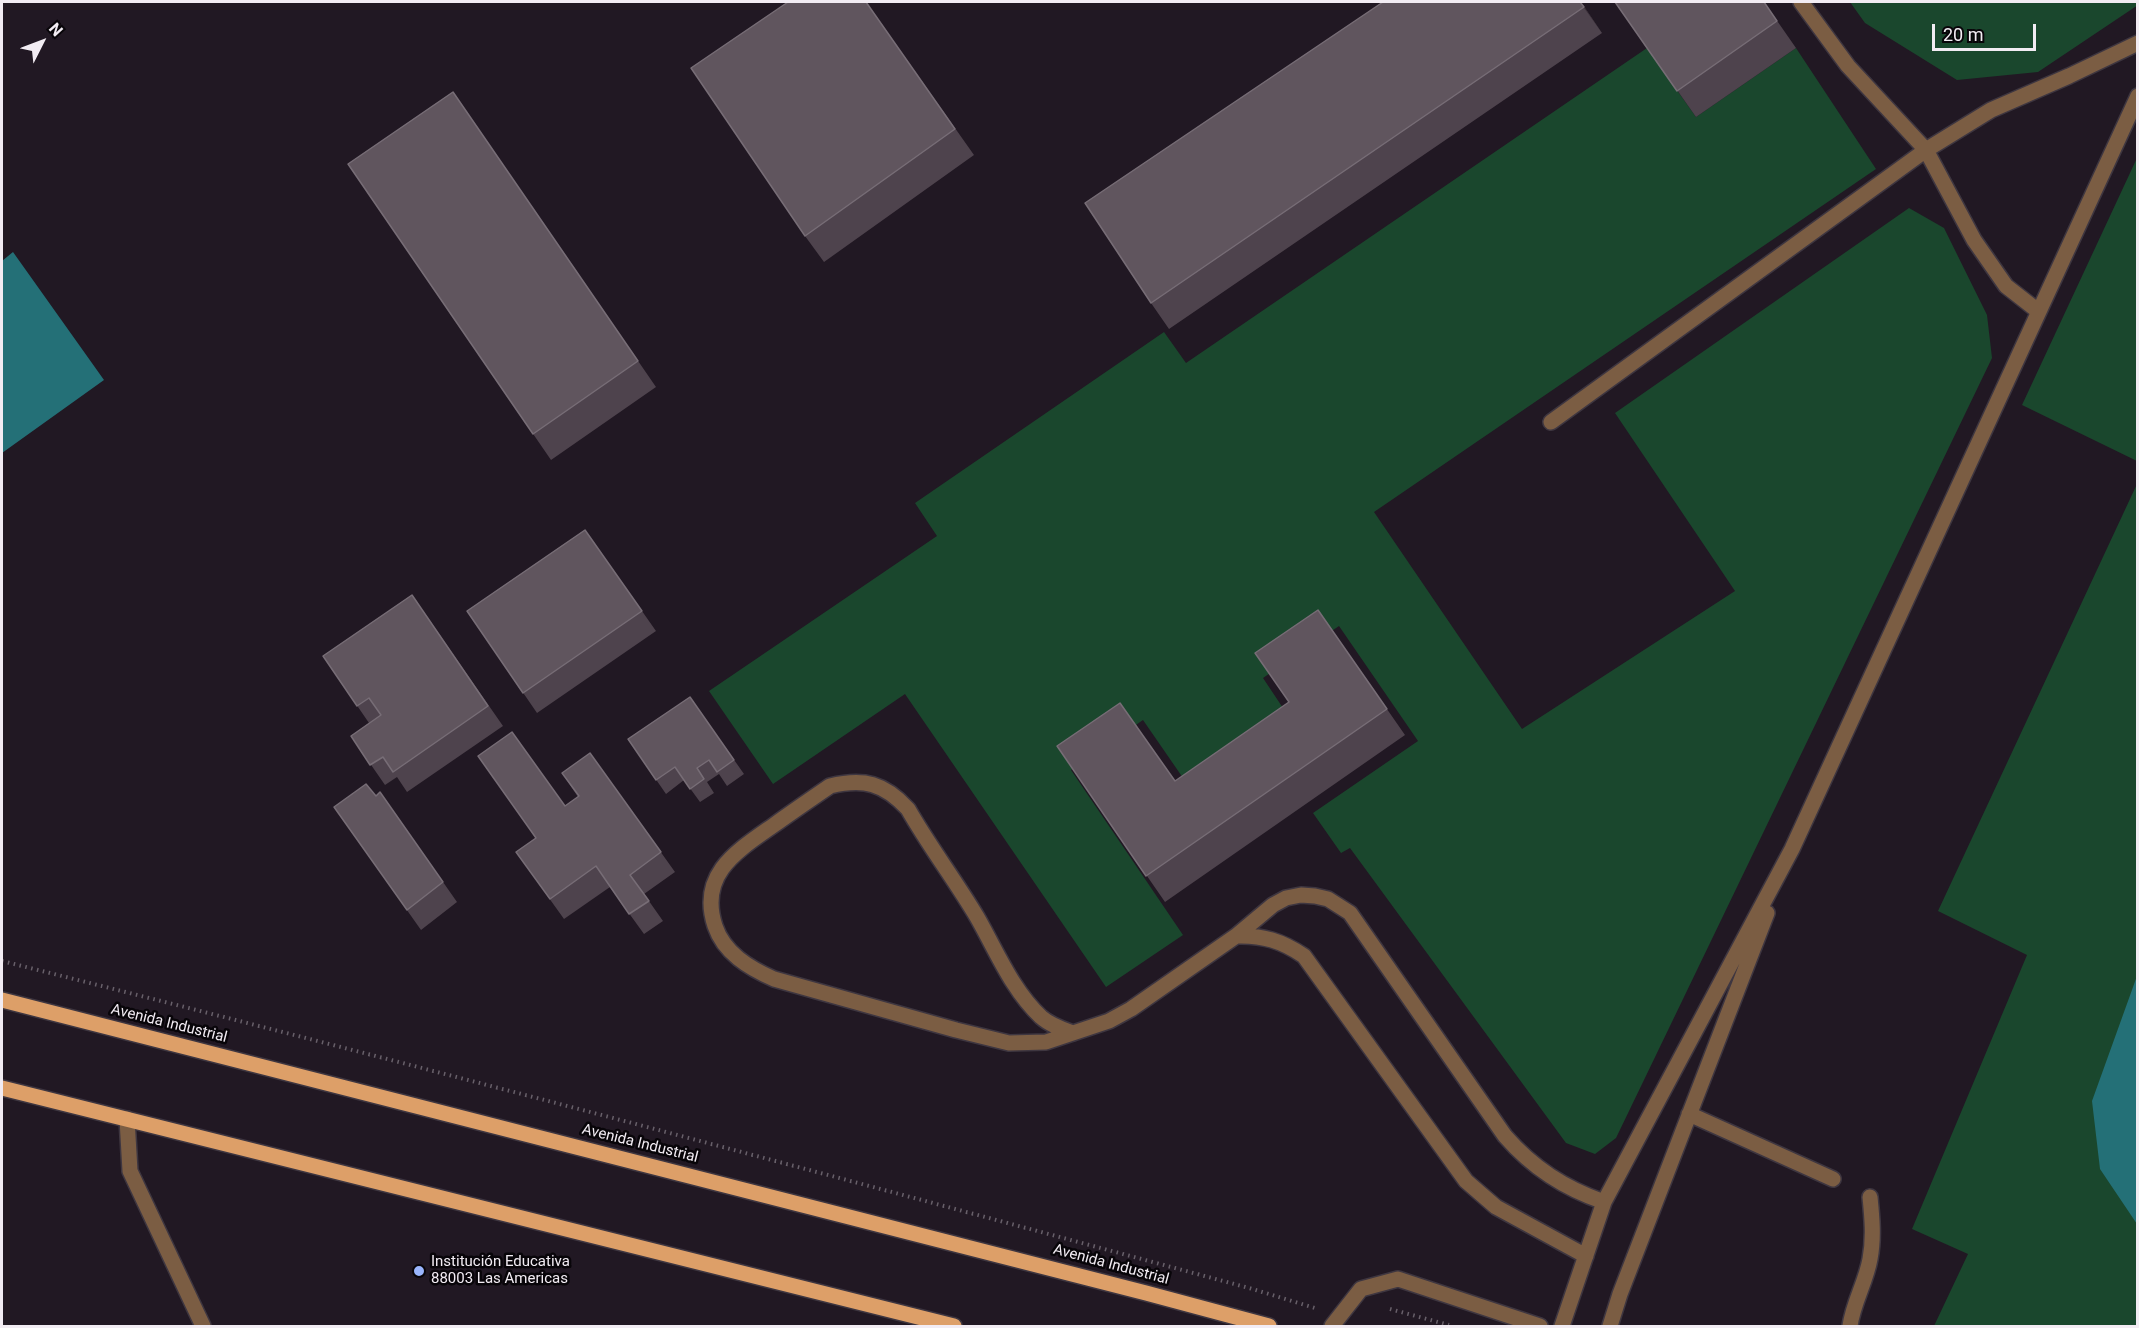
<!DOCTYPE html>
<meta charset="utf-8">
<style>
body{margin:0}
#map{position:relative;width:2139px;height:1328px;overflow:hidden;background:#211823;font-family:Roboto,sans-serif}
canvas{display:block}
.frame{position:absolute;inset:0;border:3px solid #f2ecf3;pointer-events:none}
.north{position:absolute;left:12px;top:12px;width:60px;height:60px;-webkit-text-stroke:4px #080509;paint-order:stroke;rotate:48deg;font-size:16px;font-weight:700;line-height:24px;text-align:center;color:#f2ecf3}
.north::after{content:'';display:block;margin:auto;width:21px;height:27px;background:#f2ecf3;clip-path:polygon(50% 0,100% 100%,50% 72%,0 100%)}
.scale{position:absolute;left:1932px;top:24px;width:104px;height:27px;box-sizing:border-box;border:3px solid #f2ecf3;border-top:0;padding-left:8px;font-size:18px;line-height:21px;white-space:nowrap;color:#f2ecf3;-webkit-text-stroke:4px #080509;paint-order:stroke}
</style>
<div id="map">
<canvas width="2139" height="1328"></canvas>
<div class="frame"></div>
<div class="north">N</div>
<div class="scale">20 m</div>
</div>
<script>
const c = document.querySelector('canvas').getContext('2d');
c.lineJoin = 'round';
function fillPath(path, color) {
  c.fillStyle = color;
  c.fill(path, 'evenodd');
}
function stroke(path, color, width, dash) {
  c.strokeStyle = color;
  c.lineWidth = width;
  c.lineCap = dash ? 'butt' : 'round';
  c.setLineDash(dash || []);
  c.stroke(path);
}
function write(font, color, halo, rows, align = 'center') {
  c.font = font + ' Roboto,sans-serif';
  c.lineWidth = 5;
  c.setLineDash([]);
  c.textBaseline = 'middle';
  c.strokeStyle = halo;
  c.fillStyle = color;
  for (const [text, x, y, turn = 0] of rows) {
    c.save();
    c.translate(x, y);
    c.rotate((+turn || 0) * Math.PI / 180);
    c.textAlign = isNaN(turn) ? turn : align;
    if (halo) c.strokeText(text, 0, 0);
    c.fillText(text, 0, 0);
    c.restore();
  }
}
const green = new Path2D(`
 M1850,2H2137L2138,5L2038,72L1957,80L1865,23Z
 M1647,48L1696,117L1796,48L1876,169L1374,512L1522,729L1735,591L1615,413L1909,208L1944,228L1987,315L1992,358L1616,1138L1595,1154L1566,1143L1350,848L1341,853L1313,813L1418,741L1339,626L1263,678L1293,723L1192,791L1143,720L1071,770L1183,935L1106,987L905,694L773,784L709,691L937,536L915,503L1164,332L1186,363Z
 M2137,158L2138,461H2137L2022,405Z
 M2137,484V1326H1934L1968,1254L1912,1229L2027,955L1938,911Z`);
const water = new Path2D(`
 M13,252L104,380L2,453V261Z
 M2137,976L2138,1224H2137L2100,1169L2092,1101Z`);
const path = new Path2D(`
 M2,961C419,1065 834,1176 1249,1288L1315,1308
 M1390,1309L1449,1325`);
const minor = new Path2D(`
 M1801,2L1848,66L1926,150L1991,110L2069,76L2138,43
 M1551,422L1926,150L1974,240L2006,286L2038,311
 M1236,936C1263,935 1282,941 1304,956L1466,1181L1496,1207L1586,1256
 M1073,1033C1062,1029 1050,1025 1041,1017C1012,990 996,950 977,917C955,880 929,846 908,809C884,783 864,778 830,786C811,799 792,812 774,825C737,851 698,874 715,926C724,953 749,968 774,979L956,1030L1009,1043L1046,1042L1109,1021L1131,1009L1236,936L1273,905L1286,898L1301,895L1315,896L1328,899L1350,913L1505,1136C1533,1168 1564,1188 1604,1202
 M1689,1114L1833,1179
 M127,1119L130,1171L203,1326
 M1332,1326L1361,1289L1398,1279L1540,1326
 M1562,1326L1604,1202L1792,849L2138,96
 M1610,1326L1620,1294L1767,913
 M1850,1326C1853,1303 1866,1282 1870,1259C1874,1238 1872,1217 1870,1197`);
const major = new Path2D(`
 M2,1000L1146,1293L1269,1326
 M2,1088L954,1326`);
const wall = new Path2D(`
 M866,2L974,155L824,262L805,236Z
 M1581,2L1602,33L1169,329L1151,303Z
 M1615,2H1764L1796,48L1696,117Z
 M453,92L656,387L551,460L348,164Z
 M585,530L656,631L537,713L467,611Z
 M412,595L503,726L407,792L397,777L385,785L351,736L369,723L323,656Z
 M1318,610L1405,735L1165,902L1057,746L1175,781L1289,702Z
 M690,697L744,774L727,786L719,774L707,782L714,793L700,802L684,780L666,794L628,739Z
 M590,753L675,872L644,894L663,921L644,934L610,887L564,919L516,852L536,838L565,806L578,797L562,773Z
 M380,792L457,902L421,930L334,807L376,796Z`);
const shadedWall = new Path2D(`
 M1580,2H1581L1602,33Z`);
const building = new Path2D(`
 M788,2H866L955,129L805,236L691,68Z
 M1383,2H1580L1584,7L1151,303L1085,203Z
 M1615,2H1764L1777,21L1677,91Z
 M453,92L638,361L533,434L348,164Z
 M585,530L642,611L523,693L467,611Z
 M412,595L488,706L393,772L383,757L370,765L351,736L381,715L369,698L357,706L323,656Z
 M1318,610L1387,709L1146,876L1057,746L1120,703L1175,781L1289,702L1255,653Z
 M690,697L734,760L717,772L709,760L697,768L704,779L690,789L675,767L656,780L628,739Z
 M512,732L565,806L579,796L562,773L590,753L661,852L630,875L649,901L629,914L596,866L550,899L516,852L536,838L478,756Z
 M366,784L376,796L380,792L443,882L407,910L334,807Z`);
const markers = [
 [419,1271,6,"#9ab5fd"]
];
const streetNames = [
 ["Avenida Industrial",169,1024,14],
 ["Avenida Industrial",640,1144,14],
 ["Avenida Industrial",1111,1265,15]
];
const poiNames = [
 ["Institución Educativa",431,1262],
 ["88003 Las Americas",431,1279]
];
fillPath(green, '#1a472d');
fillPath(water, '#247077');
stroke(minor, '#3e3640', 18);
stroke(major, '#3e3640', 18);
stroke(path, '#68606a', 4, [1.5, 4.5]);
stroke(minor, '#7b5d43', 15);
stroke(major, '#dd9f68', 15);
fillPath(wall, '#4e434d');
fillPath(shadedWall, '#352a34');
fillPath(building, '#60555e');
stroke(building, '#776d76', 1.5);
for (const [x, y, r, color] of markers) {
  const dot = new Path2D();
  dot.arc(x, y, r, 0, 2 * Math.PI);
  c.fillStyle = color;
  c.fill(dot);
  stroke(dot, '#080509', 2);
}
write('15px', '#f2ecf3', '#080509', streetNames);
write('15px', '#f2ecf3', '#080509', poiNames, 'left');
</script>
